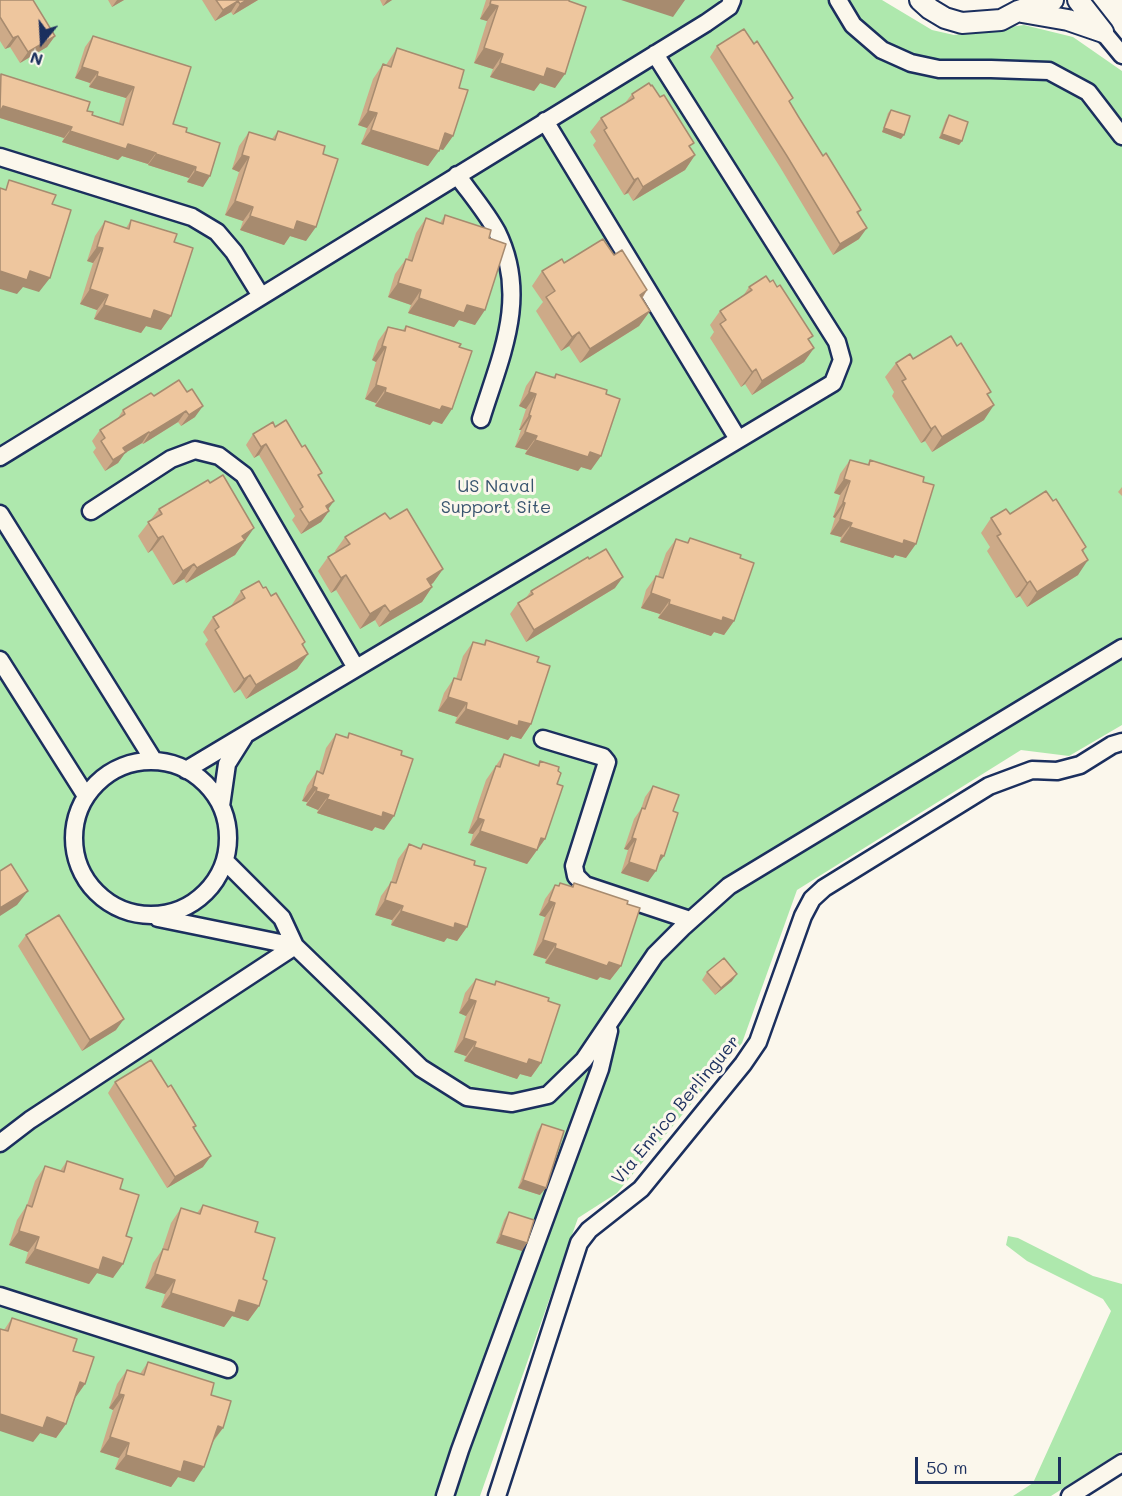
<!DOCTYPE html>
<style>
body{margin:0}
#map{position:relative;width:1122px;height:1496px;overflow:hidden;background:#fbf7ec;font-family:Mali,sans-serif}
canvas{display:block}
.north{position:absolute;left:12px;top:12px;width:60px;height:60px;-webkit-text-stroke:4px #fbf7ec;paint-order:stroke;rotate:198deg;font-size:16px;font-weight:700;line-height:24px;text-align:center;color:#1b2f5e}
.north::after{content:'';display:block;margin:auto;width:21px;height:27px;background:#1b2f5e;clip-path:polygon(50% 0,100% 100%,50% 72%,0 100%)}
.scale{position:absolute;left:915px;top:1457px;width:146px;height:27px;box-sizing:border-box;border:3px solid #1b2f5e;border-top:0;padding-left:8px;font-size:18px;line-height:21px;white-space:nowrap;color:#1b2f5e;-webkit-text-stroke:4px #fbf7ec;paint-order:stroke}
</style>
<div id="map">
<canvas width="1122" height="1496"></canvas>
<div class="north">N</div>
<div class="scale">50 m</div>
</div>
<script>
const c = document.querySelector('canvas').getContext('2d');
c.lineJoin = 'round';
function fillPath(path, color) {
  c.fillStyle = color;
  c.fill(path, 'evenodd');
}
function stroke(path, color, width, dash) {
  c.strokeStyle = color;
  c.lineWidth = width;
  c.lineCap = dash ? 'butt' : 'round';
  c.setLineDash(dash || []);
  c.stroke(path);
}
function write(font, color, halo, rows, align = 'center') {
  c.font = font + ' Mali,sans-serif';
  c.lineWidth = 6;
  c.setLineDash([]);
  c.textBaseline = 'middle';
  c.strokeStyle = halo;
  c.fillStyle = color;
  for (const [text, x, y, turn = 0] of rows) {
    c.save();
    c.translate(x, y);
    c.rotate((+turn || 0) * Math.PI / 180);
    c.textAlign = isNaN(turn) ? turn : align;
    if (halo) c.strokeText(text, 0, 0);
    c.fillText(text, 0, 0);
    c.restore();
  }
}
const green = new Path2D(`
 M0,0H882L932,30L954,35L1024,25L1073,37L1122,71V725L1069,756L1021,750L797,890L742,1043L617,1193L578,1218L480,1496H0Z
 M1008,1236L1018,1238L1093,1276L1122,1284V1451L1051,1496H1013L1033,1483L1111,1311L1103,1299L1027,1261L1006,1245Z`);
const minor = new Path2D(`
 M838,0L853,25L882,50L911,63L939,69H991L1049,71L1088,92L1122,136
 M1103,32L1122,55
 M545,121L738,439
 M0,157L192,217L217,232L234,252L261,296
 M457,175C470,193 487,213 497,232C529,297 501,355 481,419
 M0,457L706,23L729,7L732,0
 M91,511L171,459L195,450L219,456L244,475L356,668
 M0,514L154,761
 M0,660L86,796
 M543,739L603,757L607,762L574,866L576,876L585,885L690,920
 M74 838a77 77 0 1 1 154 0a77 77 0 1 1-154 0Z
 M186,770L833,383L842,360L837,342L655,54
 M221,806L227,764L244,737
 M225,861L282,918L295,946L421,1068L467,1097L512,1103L548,1095L584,1060L655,955L682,928L729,886L1122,648
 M158,918L295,946
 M0,1143L30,1120L295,946
 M0,1296L228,1369
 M445,1496L460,1450L600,1069L609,1031
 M497,1496L579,1243L589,1230L641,1189L743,1064L758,1042L803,916L812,899L824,888L989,786L1032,770L1057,771L1080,765L1112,745L1122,742
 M1070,1496L1122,1463`);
const tertiary = new Path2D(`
 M920,0L930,9L945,18L962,23L1001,20L1018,11L1053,0
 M1078,0L1103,32
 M1022,12L1068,20L1103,32`);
const wall = new Path2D(`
 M0,0L55,36L47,47L20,63L10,47L5,49L0,41Z
 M108,0H124L112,7Z
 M202,0H258L233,15L231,12L215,21Z
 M380,0H392L383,6Z
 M486,0H569L555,88L540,83L534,91L490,77L493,69L474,63L487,21L480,19Z
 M93,36L173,124L186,132L203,187L187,182L189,178L148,165V164L122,156L118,160L62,142L64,138L0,118V74L87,111L92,115L119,123L126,98L89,87L90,83L75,78L85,47Z
 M717,46L790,103L823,156L861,210L858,214L859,239L833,255L780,167L710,57Z
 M397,48L459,88L453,136L443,150L439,149L428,166L361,144L367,128L358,125L373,79L383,64L386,65Z
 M632,94L691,148L695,155L685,170L633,201L628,193L624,195L593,145L596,141L590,132L601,118L625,103Z
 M891,110L901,139L882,132L888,113Z
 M949,115L962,141L959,145L939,138L946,119Z
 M278,131L323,154L306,241L290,236L284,245L240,230L243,221L225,215L239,172L232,169L239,146L249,132L272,139Z
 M445,215L489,238L475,325L459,320L454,327L408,313L411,305L388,297L395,274L406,259L407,260L416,233L426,218L440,223Z
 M131,220L174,242L171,316L161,330L146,326L141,333L94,319L97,310L80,304L93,263L87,261L95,236L105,221L126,228Z
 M614,255L647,290L642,299L650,311L639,326L580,363L569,346L561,351L536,311L543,302L532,286L542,271L564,263Z
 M749,287L810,341L814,348L804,362L752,395L745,384L741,387L710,338L714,332L710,325L720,311L743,296Z
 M406,326L459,347L442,424L433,421L430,425L375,406L376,403L365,399L376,362L372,360L378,341L388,327L403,330Z
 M896,363L988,396L984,420L932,452L925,441L921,443L892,396L894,392L885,377Z
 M536,372L553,377L556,374L591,470L581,467L578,471L525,454L527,450L515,447L521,430H519L526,409L519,406L526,386Z
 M179,380L195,417L181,426L178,422L143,444L142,443L125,453L118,463L105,471L93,452L96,448L92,441L100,430L118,418L123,410L154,396Z
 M275,427L319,477L329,511L321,522L301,534L292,520L295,516L259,455L254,458L246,445L253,434Z
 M850,460L867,465L870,460L906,558L895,555L893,558L840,542L841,537L830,534L835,518L833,517L840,495L834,493L840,474Z
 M1122,487V496L1118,492Z
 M1053,501L1086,547L1083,552L1078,575L1027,607L1020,596L1016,598L987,551L990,547L981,533L991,518L1010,514Z
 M159,509L244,543L242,544L235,555L186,583L184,579L173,585L152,550L148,553L138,536Z
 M390,519L443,569L433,583L431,585L432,587L422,602L379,627L375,620L360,629L336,590L331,593L318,571L328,557L336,553L335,551L345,537Z
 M690,538L740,558L734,621L724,635L714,632L711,636L658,618L660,614L641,608L646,590L656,576H658L666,553L676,539L687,542Z
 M263,588L271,596L305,642L303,646L308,654L297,669L246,699L240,689L234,693L205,644L208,640L203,632L213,617L231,606L241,591Z
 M615,588L526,642L510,614L518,603L525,599L531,591Z
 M486,640L537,662L531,724L521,739L511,736L508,740L455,723L457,717L438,711L444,693L454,678L456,679L463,656L473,642L483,645Z
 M349,733L384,830L375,827L372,831L317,813L318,810L306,805L307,802L302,801L307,786L317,771L319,772L326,748L336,734L347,737Z
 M504,754L537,765L540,761L558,771L557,784L545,839L527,864L470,845L473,834L468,833L486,780Z
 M653,786L657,866L648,882L621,873L628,850L624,849L634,819L641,809L645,797Z
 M409,844L420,848L423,844L474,865L467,927L457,941L447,938L444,942L391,925L392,920L375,915L381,896L391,882L398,859Z
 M560,883L571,887L574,883L627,904L621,966L610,980L600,977L597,980L545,963L546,959L533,955L545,917L539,915L545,899L555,885L559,886Z
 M26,935L116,1030L82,1051L18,946Z
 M707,972L732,981L715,995L702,980Z
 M476,979L494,984L496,981L548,1001L541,1063L531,1077L520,1074L517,1079L464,1061L466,1056L454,1052L466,1016L459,1013L465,993Z
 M115,1082L168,1087L196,1126L194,1129L203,1167L167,1188L108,1093Z
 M542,1124L540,1195L518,1188L537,1132Z
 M67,1161L120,1189L126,1236L113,1278L97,1273L89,1284L25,1263L28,1252L9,1245L17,1220L27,1205L35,1181L45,1166L60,1171Z
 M203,1205L255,1232L263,1279L259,1306L248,1321L232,1316L224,1327L161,1307L165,1294L145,1288L153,1263L162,1250L171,1223L181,1208L197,1213Z
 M509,1212L522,1251L496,1243L504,1220Z
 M12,1318L73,1351L85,1384L75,1398L66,1424L56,1438L40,1433L33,1442L4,1330Z
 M148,1362L211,1395L223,1428L213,1442L194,1482L178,1477L171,1487L115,1469L119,1458L100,1452L113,1410L109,1408L117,1384L127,1370L140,1374Z`);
const shadedWall = new Path2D(`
 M117,0H124L112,7Z
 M247,0H258L233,15L240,4Z
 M387,0H392L383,6Z
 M621,0H685L673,17Z
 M238,1L231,12L215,21L223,10Z
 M490,4L498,6L487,21L480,19Z
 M18,36L10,47L5,49L13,38Z
 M55,36L47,47L20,63L28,52Z
 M484,48L503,54L493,69L474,63Z
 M500,63L547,68L565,74L555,88L540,83L534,91L490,77Z
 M82,67L98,72L90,83L75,78Z
 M97,76L134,87L126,98L89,87Z
 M3,106L72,127L64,138L0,118V109Z
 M368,111L377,113L367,128L358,125Z
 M884,128L904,135L901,139L882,132Z
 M371,130L439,151L428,166L361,144Z
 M70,131L128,144L156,153L148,164L122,156L118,160L62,142Z
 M445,133L453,136L443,150L434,147Z
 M942,134L962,141L959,145L939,138Z
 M156,154L196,167L189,178L148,165Z
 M242,155L249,157L239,172L232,169Z
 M695,155L685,170L633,201L643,187Z
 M195,171L210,176L203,187L187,182Z
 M638,178L628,193L624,195L634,180Z
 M235,201L253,207L243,221L225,215Z
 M250,216L297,221L316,227L306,241L290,236L284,245L240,230Z
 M867,228L859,239L833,255L840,244Z
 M97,247L103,248L93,263L87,261Z
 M0,271H30L50,278L39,292L23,287L17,294L0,289Z
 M398,283L421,290L411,305L388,297Z
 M90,289L108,295L97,310L80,304Z
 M647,290L637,305L640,295Z
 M419,298L467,305L485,310L475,325L459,320L454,327L408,313Z
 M104,305L154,310L171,316L161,330L146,326L141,333L94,319Z
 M650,311L639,326L580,363L590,349Z
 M579,332L569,346L561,351L572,337Z
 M382,346L386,347L376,362L372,360Z
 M814,348L804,362L752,395L762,381Z
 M756,369L745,384L741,387L752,372Z
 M376,385L386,388L376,403L365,399Z
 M385,392L442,406L452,409L442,424L433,421L430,425L375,406Z
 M529,392L536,394L526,409L519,406Z
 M994,405L984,420L932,452L942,437Z
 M203,406L195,417L181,426L189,415Z
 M186,411L178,422L143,444L150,433Z
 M529,415L531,416L521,430H519Z
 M935,426L925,441L921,443L931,429Z
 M149,432L142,443L125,453L118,463L105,471L123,448Z
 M525,432L537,436L527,450L515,447Z
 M535,440L590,452L601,456L591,470L581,467L578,471L525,454Z
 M266,444L259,455L254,458L261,447Z
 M844,479L850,481L840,495L834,493Z
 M334,501L326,512V506Z
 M843,502L845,503L835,518L833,517Z
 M329,511L321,522L301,534L309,523Z
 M840,519L852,523L841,537L830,534Z
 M850,527L904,540L916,544L906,558L895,555L893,558L840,542Z
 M254,528L235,555L186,583L197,568L242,536Z
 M163,536L152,550L148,553L158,538Z
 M1088,560L1078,575L1027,607L1037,592Z
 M194,564L184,579L173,585L183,571Z
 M443,569L433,583L417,593L427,579Z
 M346,575L336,590L331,593L341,578Z
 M623,577L615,588L526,642L534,630Z
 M1030,581L1020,596L1016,598L1027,583Z
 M432,587L422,602L379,627L390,612Z
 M651,593L670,600L660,614L641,608Z
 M669,604L723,617L734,621L724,635L714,632L711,636L658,618Z
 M385,605L375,620L360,629L370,614Z
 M308,654L297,669L246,699L256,685Z
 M250,675L240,689L234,693L244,679Z
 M448,697L467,703L457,717L438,711Z
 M466,709L519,721L531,724L521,739L511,736L508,740L455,723Z
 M313,786L317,788L307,802L302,801Z
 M316,791L329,795L318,810L306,805Z
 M327,799L383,812L394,816L384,830L375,827L372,831L317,813Z
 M478,818L484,820L473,834L468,833Z
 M480,831L541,838L545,839L527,864L470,845Z
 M632,838L636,839L628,850L624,849Z
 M661,855L664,856L656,867Z
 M629,862L656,871L648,882L621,873Z
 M28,891L17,905L0,916V908Z
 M385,900L403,906L392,920L375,915Z
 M549,901L555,903L545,917L539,915Z
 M401,911L455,923L467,927L457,941L447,938L444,942L391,925Z
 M543,940L556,944L546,959L533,955Z
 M555,948L609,962L621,966L610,980L600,977L597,980L545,963Z
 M737,974L732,981L715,995L721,988Z
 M469,999L476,1001L466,1016L459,1013Z
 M124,1019L116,1030L82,1051L90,1040Z
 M464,1038L476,1042L466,1056L454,1052Z
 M474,1047L529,1059L541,1063L531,1077L520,1074L517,1079L464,1061Z
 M211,1156L203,1167L167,1188L175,1177Z
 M523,1180L546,1188L540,1195L518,1188Z
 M19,1231L39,1237L28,1252L9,1245Z
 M501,1235L527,1243L522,1251L496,1243Z
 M35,1249L103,1257L123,1264L113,1278L97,1273L89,1284L25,1263Z
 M155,1274L175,1280L165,1294L145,1288Z
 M171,1293L239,1300L259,1306L248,1321L232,1316L224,1327L161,1307Z
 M80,1382L85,1384L75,1398Z
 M119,1394L124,1395L113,1410L109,1408Z
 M0,1414L47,1417L66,1424L56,1438L40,1433L33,1442L0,1431Z
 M218,1426L223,1428L212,1442Z
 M110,1437L129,1443L119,1458L100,1452Z
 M126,1455L184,1461L204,1467L194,1482L178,1477L171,1487L115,1469Z`);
const building = new Path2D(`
 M0,0H33L55,36L28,52L18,36L13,38L0,17Z
 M216,0H247L240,4L238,1L223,10Z
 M491,0H569V1L586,7L565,74L547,68L544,77L500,63L503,54L484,48L498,6L490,4Z
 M744,29L754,44L757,41L793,98L789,101L798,116L823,156L826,153L861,210L857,212L867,228L840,244L787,156L717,46Z
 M93,36L191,67L173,124L187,128L186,132L220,143L210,176L195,171L196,167L156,154V153L128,144L126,149L70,131L72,127L3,106L1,110H0L1,74L90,102L87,111L93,112L92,115L123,125L134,87L97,76L98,72L82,67Z
 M397,48L464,70L459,88L468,90L453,136L445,133L439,151L371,130L377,113L368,111L383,64L391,67Z
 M649,83L651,86L652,85L660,97L664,95L694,143L689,146L695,155L643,187L638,178L634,180L604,130L607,128L601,118L634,98L632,94Z
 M891,110L910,116L904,135L884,128Z
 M949,115L968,122L962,141L942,134Z
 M278,131L325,146L323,154L338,159L316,227L297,221L294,230L250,216L253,207L235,201L249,157L242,155L249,132L275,140Z
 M9,180L56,195L52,204L71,210L50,278L30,271L27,280L0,271V188L6,190Z
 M445,215L491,230L489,238L506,244L485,310L467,305L464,313L419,298L421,290L398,283L406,259L412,261L426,218L443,224Z
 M131,220L177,234L174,242L193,248L171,316L154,310L151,319L104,305L108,295L90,289L103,248L97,247L105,221L129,229Z
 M603,239L614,255L622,250L647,290L640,295L650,311L590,349L579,332L572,337L546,297L555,291L542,271L562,259L564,263Z
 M766,276L770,282L773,280L777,287L780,285L813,336L808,339L814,348L762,381L756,369L752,372L720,324L726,320L720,311L752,290L749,287Z
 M406,326L461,344L459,347L472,351L452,409L442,406L440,410L385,392L386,388L376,385L386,347L382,346L388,327L405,331Z
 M951,336L957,346L961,343L991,392L987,394L994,405L942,437L935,426L931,429L902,381L906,379L896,363L910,354L913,359Z
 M536,372L555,378L556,374L607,390L606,394L620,399L601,456L590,452L588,457L535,440L537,436L525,432L531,416L529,415L536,394L529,392Z
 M179,380L187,392L192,389L203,406L189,415L186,411L150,433L149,432L123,448L126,452L113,460L101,441L105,438L100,430L125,414L123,410L151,393L154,396Z
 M286,420L302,447L305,445L322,473L318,475L334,501L326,506L329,511L309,523L300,509L303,507L266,444L261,447L253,434L273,422L275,427Z
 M850,460L869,465L870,460L924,477L923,482L934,485L916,544L904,540L903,544L850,527L852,523L840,519L845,503L843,502L850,481L844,479Z
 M223,475L254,528L242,536L245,540L197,568L194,564L183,571L163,536L158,538L148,522L162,514L159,509L208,480L210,483Z
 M1046,491L1053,501L1056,499L1086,547L1082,550L1088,560L1037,592L1030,581L1027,583L997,536L1001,534L991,518L1006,509L1010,514Z
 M407,509L443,569L427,579L432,587L390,612L385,605L370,614L346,575L341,578L328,557L350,544L345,537L385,513L390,519Z
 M690,538L741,555L740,558L754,563L734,621L723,617L722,621L669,604L670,600L651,593L656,576L663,578L676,539L688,543Z
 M606,549L623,577L534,630L518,603L533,594L531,591L588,557L589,559Z
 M259,581L263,588L266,587L271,596L276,593L305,642L302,644L308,654L256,685L250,675L244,679L215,630L219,627L213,617L245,598L241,591Z
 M486,640L539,657L537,662L550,666L531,724L519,721L518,726L466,709L467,703L448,697L454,678L461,680L473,642L485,645Z
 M349,733L402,751L401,755L413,759L394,816L383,812L382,817L327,799L329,795L316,791L317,788L313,786L317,771L323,774L336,734L348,738Z
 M504,754L539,766L540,761L559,767L558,771L561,773L557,784L563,786L545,839L541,838L537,850L480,831L484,820L478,818L496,766L500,767Z
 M653,786L679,795L673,811L678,813L664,856L661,855L656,871L629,862L636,839L632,838L642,808L645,809Z
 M409,844L421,849L423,844L475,861L474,865L486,868L467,927L455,923L454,928L401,911L403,906L385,900L391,882L396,883Z
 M11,864L28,891L0,908V871Z
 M560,883L573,887L574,883L628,901L627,904L640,908L621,966L609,962L607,966L555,948L556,944L543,940L555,903L549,901L555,885L559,886Z
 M59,915L124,1019L90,1040L26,935Z
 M724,958L737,974L721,988L707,972Z
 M476,979L495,985L496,981L549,998L548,1001L560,1005L541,1063L529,1059L527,1064L474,1047L476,1042L464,1038L476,1001L469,999Z
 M151,1060L168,1087L171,1085L196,1126L193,1127L211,1156L175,1177L115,1082Z
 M542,1124L564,1131L546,1188L523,1180Z
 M67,1161L123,1179L120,1189L139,1195L126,1236L132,1238L123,1264L103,1257L99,1270L35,1249L39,1237L19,1231L27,1205L32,1207L45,1166L64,1172Z
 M203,1205L258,1222L255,1232L275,1238L263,1279L267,1281L259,1306L239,1300L235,1313L171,1293L175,1280L155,1274L163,1249L168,1250L181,1208L200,1214Z
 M509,1212L534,1220L527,1243L501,1235Z
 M12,1318L77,1339L73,1351L94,1357L85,1384L80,1382L66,1424L47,1417L43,1428L0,1414V1329L8,1331Z
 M148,1362L214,1383L211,1395L231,1401L223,1428L218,1426L204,1467L184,1461L181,1472L126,1455L129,1443L110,1437L124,1395L119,1394L127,1370L144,1375Z`);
const parkNames = [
 ["US Naval",496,486],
 ["Support Site",496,507]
];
const streetNames = [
 ["Via Enrico Berlinguer",676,1110,-50]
];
fillPath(green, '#aee8ad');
stroke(minor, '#1b2f5e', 21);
stroke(tertiary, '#1b2f5e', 24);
stroke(minor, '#fbf7ec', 16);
stroke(tertiary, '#fbf7ec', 20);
fillPath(wall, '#cdaa88');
fillPath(shadedWall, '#a78b6f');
fillPath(building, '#eec69e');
stroke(building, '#a78b6f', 1.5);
write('18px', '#38546e', '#fbf7ec', parkNames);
write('18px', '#1b2f5e', '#fbf7ec', streetNames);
</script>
